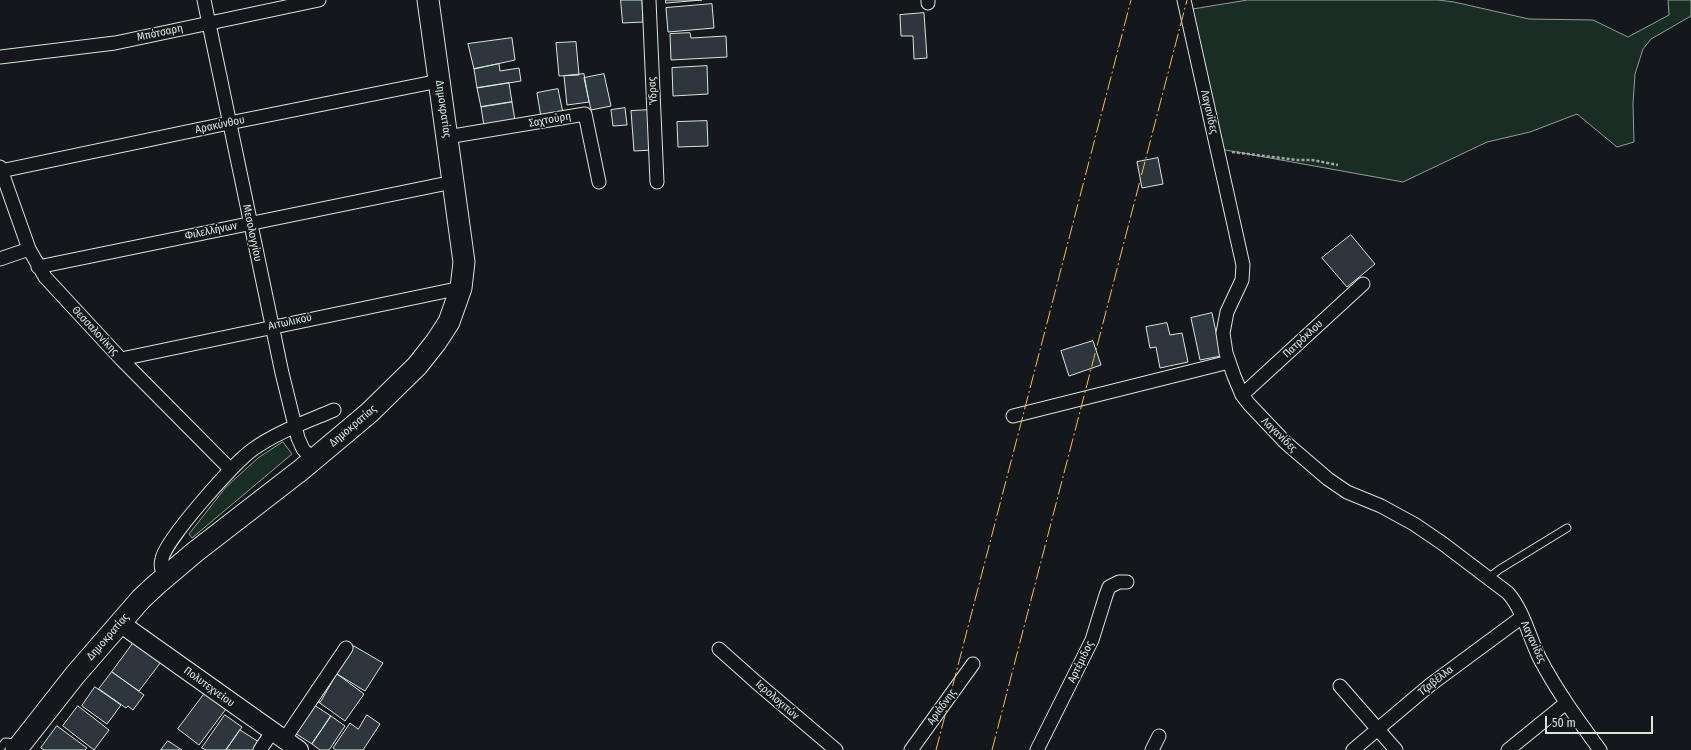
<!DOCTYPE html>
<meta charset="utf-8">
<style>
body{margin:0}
#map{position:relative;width:1691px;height:750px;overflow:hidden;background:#14181c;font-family:"Fira Sans Condensed",sans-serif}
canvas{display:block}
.scale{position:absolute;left:1545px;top:716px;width:108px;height:18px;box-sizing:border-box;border:2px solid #d8e6dc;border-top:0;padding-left:5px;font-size:12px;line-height:14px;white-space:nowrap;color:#d8e6dc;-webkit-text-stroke:3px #14181c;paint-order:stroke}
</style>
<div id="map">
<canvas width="1691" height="750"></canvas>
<div class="scale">50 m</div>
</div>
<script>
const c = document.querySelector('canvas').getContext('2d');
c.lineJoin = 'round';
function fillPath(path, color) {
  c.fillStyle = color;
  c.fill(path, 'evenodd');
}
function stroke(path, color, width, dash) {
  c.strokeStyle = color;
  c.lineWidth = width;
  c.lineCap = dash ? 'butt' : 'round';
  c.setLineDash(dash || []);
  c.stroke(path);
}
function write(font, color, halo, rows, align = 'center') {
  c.font = font + ' "Fira Sans Condensed",sans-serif';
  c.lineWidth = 3;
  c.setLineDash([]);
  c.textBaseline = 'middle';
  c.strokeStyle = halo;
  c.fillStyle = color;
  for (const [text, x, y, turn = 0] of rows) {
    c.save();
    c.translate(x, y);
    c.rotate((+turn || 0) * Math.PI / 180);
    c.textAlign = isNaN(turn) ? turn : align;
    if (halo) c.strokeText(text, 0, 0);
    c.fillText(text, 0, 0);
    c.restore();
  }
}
const green = new Path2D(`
 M1248,0H1438L1454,2L1529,19L1593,20L1628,37L1669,15L1668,0H1691V16L1651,39L1643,49L1635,74L1633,104L1634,142L1617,147L1577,114L1530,132L1487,142L1403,182L1220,149L1189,10Z
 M283,442L292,454L192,538L189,534L226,487L258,458Z`);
const building = new Path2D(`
 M621,0H642L643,22L623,23Z
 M666,0H702L666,3Z
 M712,4L714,28L668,32L666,8Z
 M924,13L927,58L914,59L913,36H901L900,15Z
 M690,33L691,38L726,36L727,57L671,60L670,34Z
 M512,38L515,60L474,69L468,44Z
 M576,42L579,75L559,76L556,43Z
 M499,64L500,71L519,68L521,81L477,88L474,69Z
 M707,66L708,94L673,96L672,68Z
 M584,74L589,102L567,105L564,76Z
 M604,74L611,106L591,110L584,78Z
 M509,83L512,102L481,107L477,88Z
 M558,89L563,113L541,117L537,93Z
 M512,102L515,121L484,126L481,107Z
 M625,108L627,125L613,126L611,110Z
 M650,110L653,150L634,151L631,111Z
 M707,121L708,146L678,147L677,122Z
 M1158,158L1163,184L1142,188L1137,162Z
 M1351,235L1375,264L1347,287L1322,258Z
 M1212,313L1221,356L1200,360L1191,318Z
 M1167,323L1170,335L1182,333L1188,362L1160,368L1156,347L1150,348L1146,327Z
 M1093,341L1101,365L1069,376L1061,351Z
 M134,642L161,662L139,691L112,672Z
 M354,646L383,663L365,691L337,674Z
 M112,672L144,695L133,710L128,706L126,708L99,689Z
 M337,674L364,694L345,721L317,701L320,702Z
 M95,687L121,705L107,724L82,706Z
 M205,693L226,709L199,745L178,729Z
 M314,705L331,716L312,744L295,733Z
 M78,706L109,730L94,750L63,726Z
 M225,715L242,727L226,750H206L202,748Z
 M367,715L380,724L363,750H336L333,748L350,723L358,729Z
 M331,716L345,726L329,750H320L312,744Z
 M57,726L87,748L85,750H44L41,748Z
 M240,730L259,742L253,750H226Z
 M168,741L182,750H161Z`);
const path = new Path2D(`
 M1232,152L1297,160H1312L1338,165`);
const lane = new Path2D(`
 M1488,578L1500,569L1567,528
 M0,749L5,742L17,743`);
const street = new Path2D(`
 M204,0L282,373L298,438L303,449L313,460
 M649,0L657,182
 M928,0V3
 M1184,0L1243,265L1242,280L1227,312L1223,333L1226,353L1234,376L1242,395L1249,404L1286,443L1328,479L1347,492L1381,506L1414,524L1442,543L1508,593C1523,610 1529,636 1539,657C1556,690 1578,720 1600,750
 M0,57L115,43L319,0
 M447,137L585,114L599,182
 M0,167L29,249L45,277L121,359L230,469
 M1,171L229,123L439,81
 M0,259L29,249
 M38,267L453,182
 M121,359L461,288
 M1242,395L1363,284
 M1013,416L1229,362
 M165,577C162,572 160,566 162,559C165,540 234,463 252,450C277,432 306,422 334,410
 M719,649L756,682L836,750
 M1340,686L1396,750
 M284,740L346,648
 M260,750L272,732
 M911,750L973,664
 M1037,750L1092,640L1106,595L1109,587L1119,582H1127
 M1152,750L1159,736
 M1353,750L1430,685L1522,617
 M1508,750L1566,703`);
const secondary = new Path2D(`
 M120,623L299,750`);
const primary = new Path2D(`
 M16,750L75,675L141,599L156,585L195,552L301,470L369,413L417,366L436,342L449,322L461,288L464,262L428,0`);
const power = new Path2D(`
 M936,750L1131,0
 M992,750L1187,0`);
const streetNames = [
 ["Μπότσαρη",160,33,-12],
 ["Ύδρας",653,91,-93],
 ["Δημοκρατίας",443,109,82],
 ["Λαγανίδες",1209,112,77],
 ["Σαχτούρη",550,120,-10],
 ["Αρακύνθου",220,125,-12],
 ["Φιλελλήνων",211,231,-12],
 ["Μεσολογγίου",252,233,78],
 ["Αιτωλικού",290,322,-12],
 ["Θεσσαλονίκης",95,331,47],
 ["Πατρόκλου",1303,339,-43],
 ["Δημοκρατίας",353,426,-40],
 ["Λαγανίδες",1279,435,44],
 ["Δημοκρατίας",108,637,-49],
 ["Λαγανίδες",1533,642,65],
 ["Αρτέμιδος",1081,662,-64],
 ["Τζαβέλλα",1436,681,-39],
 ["Πολυτεχνείου",209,687,36],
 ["Ιερολοχιτών",777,700,41],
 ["Αριάδνης",942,707,-54]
];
fillPath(green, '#1a2d24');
stroke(green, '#939e99', 1);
fillPath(building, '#2c363c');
stroke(building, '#d8e6dc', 1);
stroke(lane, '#d8e6dc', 9);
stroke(street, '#d8e6dc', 15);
stroke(secondary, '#d8e6dc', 20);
stroke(primary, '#d8e6dc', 23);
stroke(path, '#9da8a2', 2.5, [3, 2]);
stroke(lane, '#14181c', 7);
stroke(street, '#14181c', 13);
stroke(secondary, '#14181c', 18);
stroke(primary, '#14181c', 21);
stroke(power, '#ffb74d', 1, [14, 3, 2, 3]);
write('11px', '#d8e6dc', '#14181c', streetNames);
</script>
